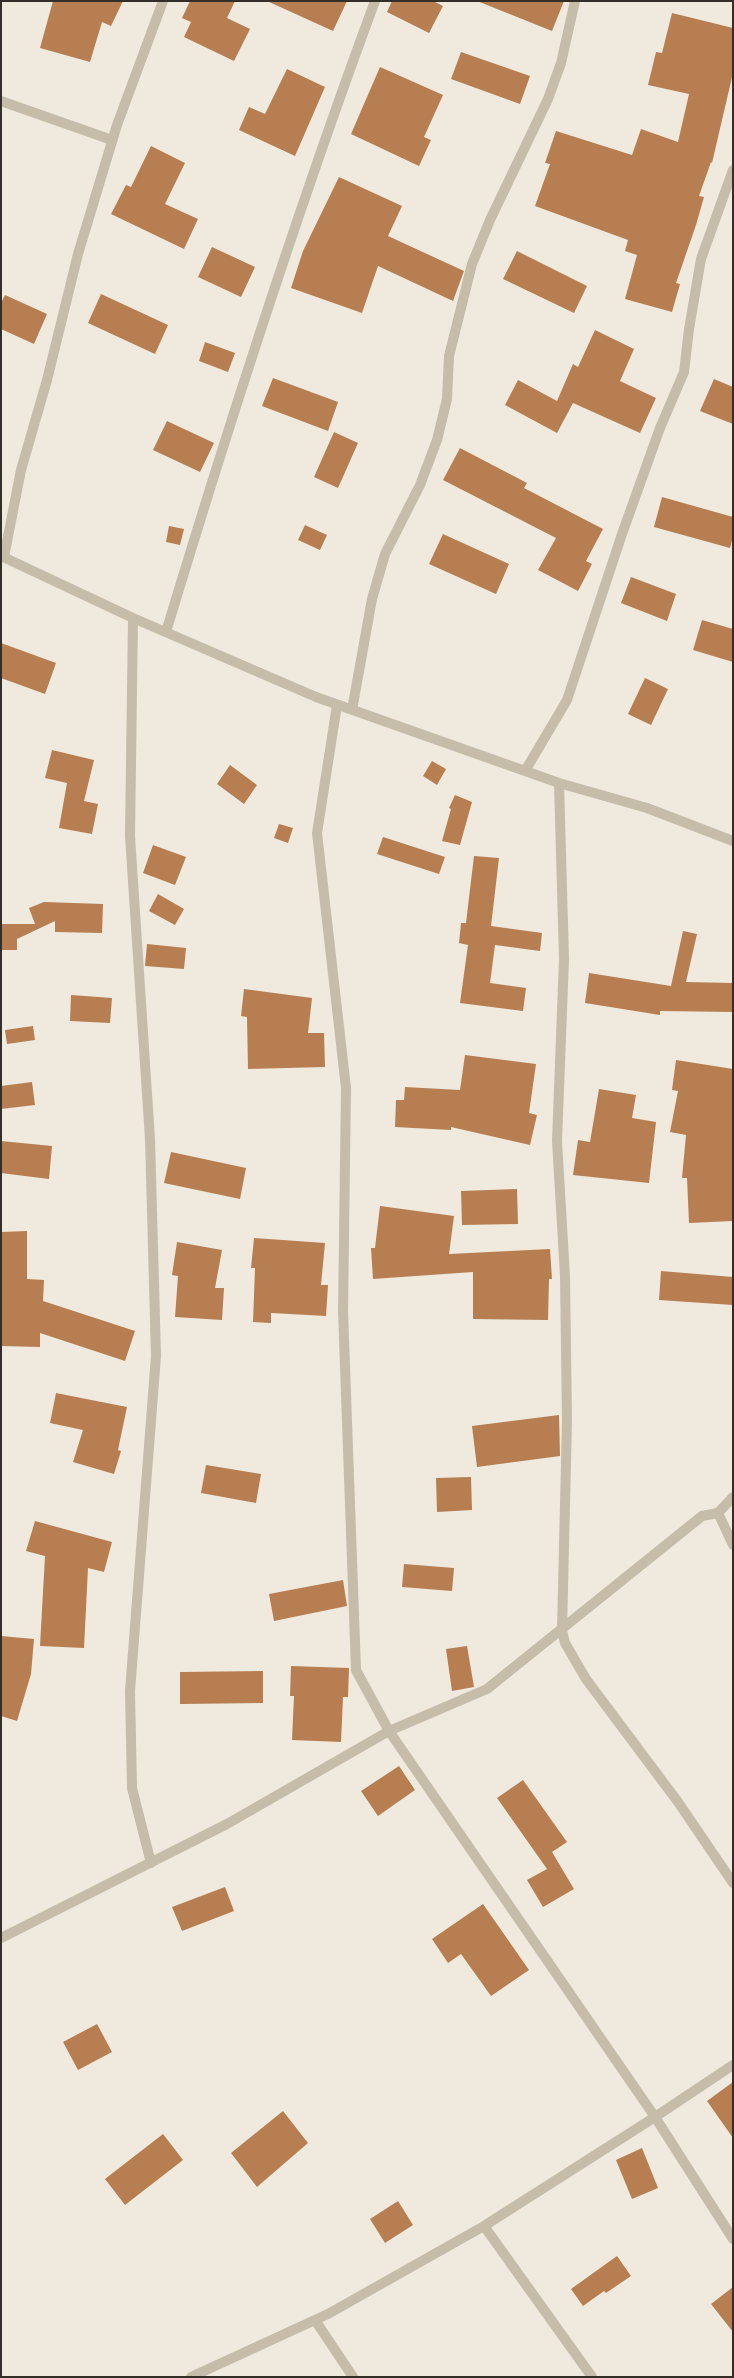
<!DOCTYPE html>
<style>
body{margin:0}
#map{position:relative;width:734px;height:2378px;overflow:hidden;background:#efeadd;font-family:"Nunito Sans",sans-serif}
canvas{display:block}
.frame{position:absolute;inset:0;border:2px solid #342e29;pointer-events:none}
</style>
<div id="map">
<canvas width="734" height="2378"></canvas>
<div class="frame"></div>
</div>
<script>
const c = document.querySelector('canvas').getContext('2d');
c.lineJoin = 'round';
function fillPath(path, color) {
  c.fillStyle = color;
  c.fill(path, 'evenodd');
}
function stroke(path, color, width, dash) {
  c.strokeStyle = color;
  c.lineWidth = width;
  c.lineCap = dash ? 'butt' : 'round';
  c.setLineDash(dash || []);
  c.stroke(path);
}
const building = new Path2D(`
 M53,1H123L111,26L102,22L90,62L40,48Z
 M190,1H235L227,18L250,29L234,61L184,37L191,22L182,18Z
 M267,1H347L333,31Z
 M392,1H433L443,6L429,33L387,12Z
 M477,1H564L552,31Z
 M672,13L733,28V73L712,163L711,162L699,196L704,197L696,225L676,283L680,284L672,312L625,299L637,255L625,251L628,240L535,206L550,164L545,163L556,131L632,155L641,129L678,142L689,94L648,85L656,52L662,53Z
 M461,52L530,76L520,104L451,79Z
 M380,67L443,95L424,137L431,140L419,166L351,134Z
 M287,69L325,87L295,156L239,130L249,107L265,114Z
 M151,146L185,163L165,204L198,219L184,249L111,214L126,185L131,187Z
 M339,177L402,206L388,236L464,271L453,301L378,266L362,313L291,288L303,251Z
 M212,247L255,267L241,297L198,277Z
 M517,251L587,286L574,313L503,279Z
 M101,294L168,325L155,354L88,323Z
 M5,295L47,314L34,344L1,329V303Z
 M595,330L634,349L620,381L656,398L640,433L573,403L557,433L505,405L518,380L557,401L573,364L578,367Z
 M205,342L235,353L228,372L199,361Z
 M273,378L338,402L328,431L262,406Z
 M714,379L733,387V424L700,411Z
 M167,421L214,443L200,472L153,450Z
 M334,432L358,443L338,488L314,477Z
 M460,448L527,483L524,488L603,529L586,561L592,564L578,591L538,570L556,538L443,480Z
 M662,497L733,517V537L730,548L654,527Z
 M305,525L327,535L320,550L298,540Z
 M169,526L184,529L180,545L166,542Z
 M443,534L509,564L496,594L429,564Z
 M631,577L676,594L667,621L621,603Z
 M702,620L733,629V662L693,650Z
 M1,643L56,663L45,694L1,678Z
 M645,678L668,689L651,725L628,714Z
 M52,750L94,760L84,801L98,804L92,834L59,828L67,783L45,778Z
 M432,761L446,769L437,785L423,776Z
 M230,765L257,785L244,804L217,784Z
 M455,795L472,802L460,845L442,841L451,809L449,808Z
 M279,824L293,828L288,843L274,838Z
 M383,837L445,857L439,874L377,854Z
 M153,845L186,857L175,885L143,873Z
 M474,856L499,858L491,926L542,933L540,951L495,945L490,983L526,988L523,1011L460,1003L468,945L459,943L461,923H466Z
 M158,894L184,909L175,925L149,911Z
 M44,902L103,904L102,933L55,932V921L17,939V950H1V924H35L29,908Z
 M683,931L697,934L686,982L733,983V1012L660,1011V1015L585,1003L589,973L671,986Z
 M147,944L186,948L184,969L145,966Z
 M244,989L312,998L308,1033H324L325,1067L248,1069L247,1017L241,1016Z
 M71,995L112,998L110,1023L70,1021Z
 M33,1026L35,1040L7,1044L5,1030Z
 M465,1055L536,1064L529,1113L537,1115L530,1145L451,1127V1130L395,1127L396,1100H404L405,1087L460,1090Z
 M676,1060L733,1069V1221L689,1223L687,1178H682L686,1135L670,1132L678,1091L672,1090Z
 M32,1082L35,1105L1,1109V1086Z
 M599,1089L636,1095L632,1118L656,1122L649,1183L573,1175L578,1140L590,1142Z
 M1,1141L52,1146L49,1179L1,1173Z
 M171,1152L246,1168L240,1199L164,1183Z
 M517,1189L518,1224L462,1225L461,1191Z
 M380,1206L454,1216L449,1254L550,1249L552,1279H549L548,1320L473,1319V1272L373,1279L371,1248H375Z
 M27,1231V1279L44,1280L43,1301L135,1331L125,1361L40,1333V1347L1,1346V1232Z
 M254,1238L325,1243L321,1285H328L326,1316L271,1313V1323L253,1322L255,1268H251Z
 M177,1242L222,1250L215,1288H224L222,1320L175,1317L178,1276L172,1275Z
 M661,1271L733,1277V1305L659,1300Z
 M56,1393L127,1407L118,1450L121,1451L114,1474L73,1462L83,1430L50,1423Z
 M559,1415L560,1456L477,1467L472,1426Z
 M206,1465L261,1474L256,1503L201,1493Z
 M471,1477L472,1510L437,1512L436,1478Z
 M35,1521L112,1542L104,1572L88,1568L84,1648L40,1646L45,1556L26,1551Z
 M404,1564L454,1568L452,1591L402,1587Z
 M343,1580L347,1606L274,1621L269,1594Z
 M1,1636L34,1639L31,1674L17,1721L1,1716Z
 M467,1646L474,1687L452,1691L446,1649Z
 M291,1666L349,1668L348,1697H343L341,1742L292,1740L294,1696H290Z
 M263,1671V1703L180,1704V1672Z
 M399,1766L415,1790L378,1816L361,1791Z
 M523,1780L567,1842L552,1852L574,1889L543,1907L527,1880L547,1869L497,1798Z
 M225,1887L234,1911L182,1931L172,1907Z
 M483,1904L529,1970L491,1996L461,1954L448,1963L432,1939Z
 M97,2024L112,2052L78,2070L63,2042Z
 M733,2082V2138L707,2101Z
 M283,2111L308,2143L257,2187L231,2153Z
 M163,2134L183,2160L125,2205L105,2179Z
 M642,2148L658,2188L632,2199L616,2160Z
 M398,2201L413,2225L385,2243L370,2219Z
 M617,2256L631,2276L606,2293L604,2291L583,2306L571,2289Z
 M733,2287V2332L711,2304Z`);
const street = new Path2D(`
 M1,101L112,140
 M1,556L133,618L316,697L559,783L647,808L733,841
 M4,557L21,470L47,380L78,254L117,125L163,1
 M133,618L130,836L150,1139L156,1356L130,1691L132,1788L151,1863
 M166,632C230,420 298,209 375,1
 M337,705L317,833L346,1088L343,1311L356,1670L389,1731L655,2117L733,2239
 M352,710L372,599L385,554L420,485L437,440L447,399L449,356L472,264L490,220L548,99L561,63L575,1
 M525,771L567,700L622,534L660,428L684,372L689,329L701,259L733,170
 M559,783L564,959L557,1141L565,1276L567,1420L562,1630L565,1643L586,1679L678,1802L733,1883
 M718,1513L733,1545
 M1,1938L227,1824L389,1731L487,1689L702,1516L718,1513L733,1497
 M484,2226L592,2377
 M315,2320L353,2377
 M191,2377L328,2314L484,2226L655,2117L733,2065`);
fillPath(building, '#b77e52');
stroke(street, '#c5bcaa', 10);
</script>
